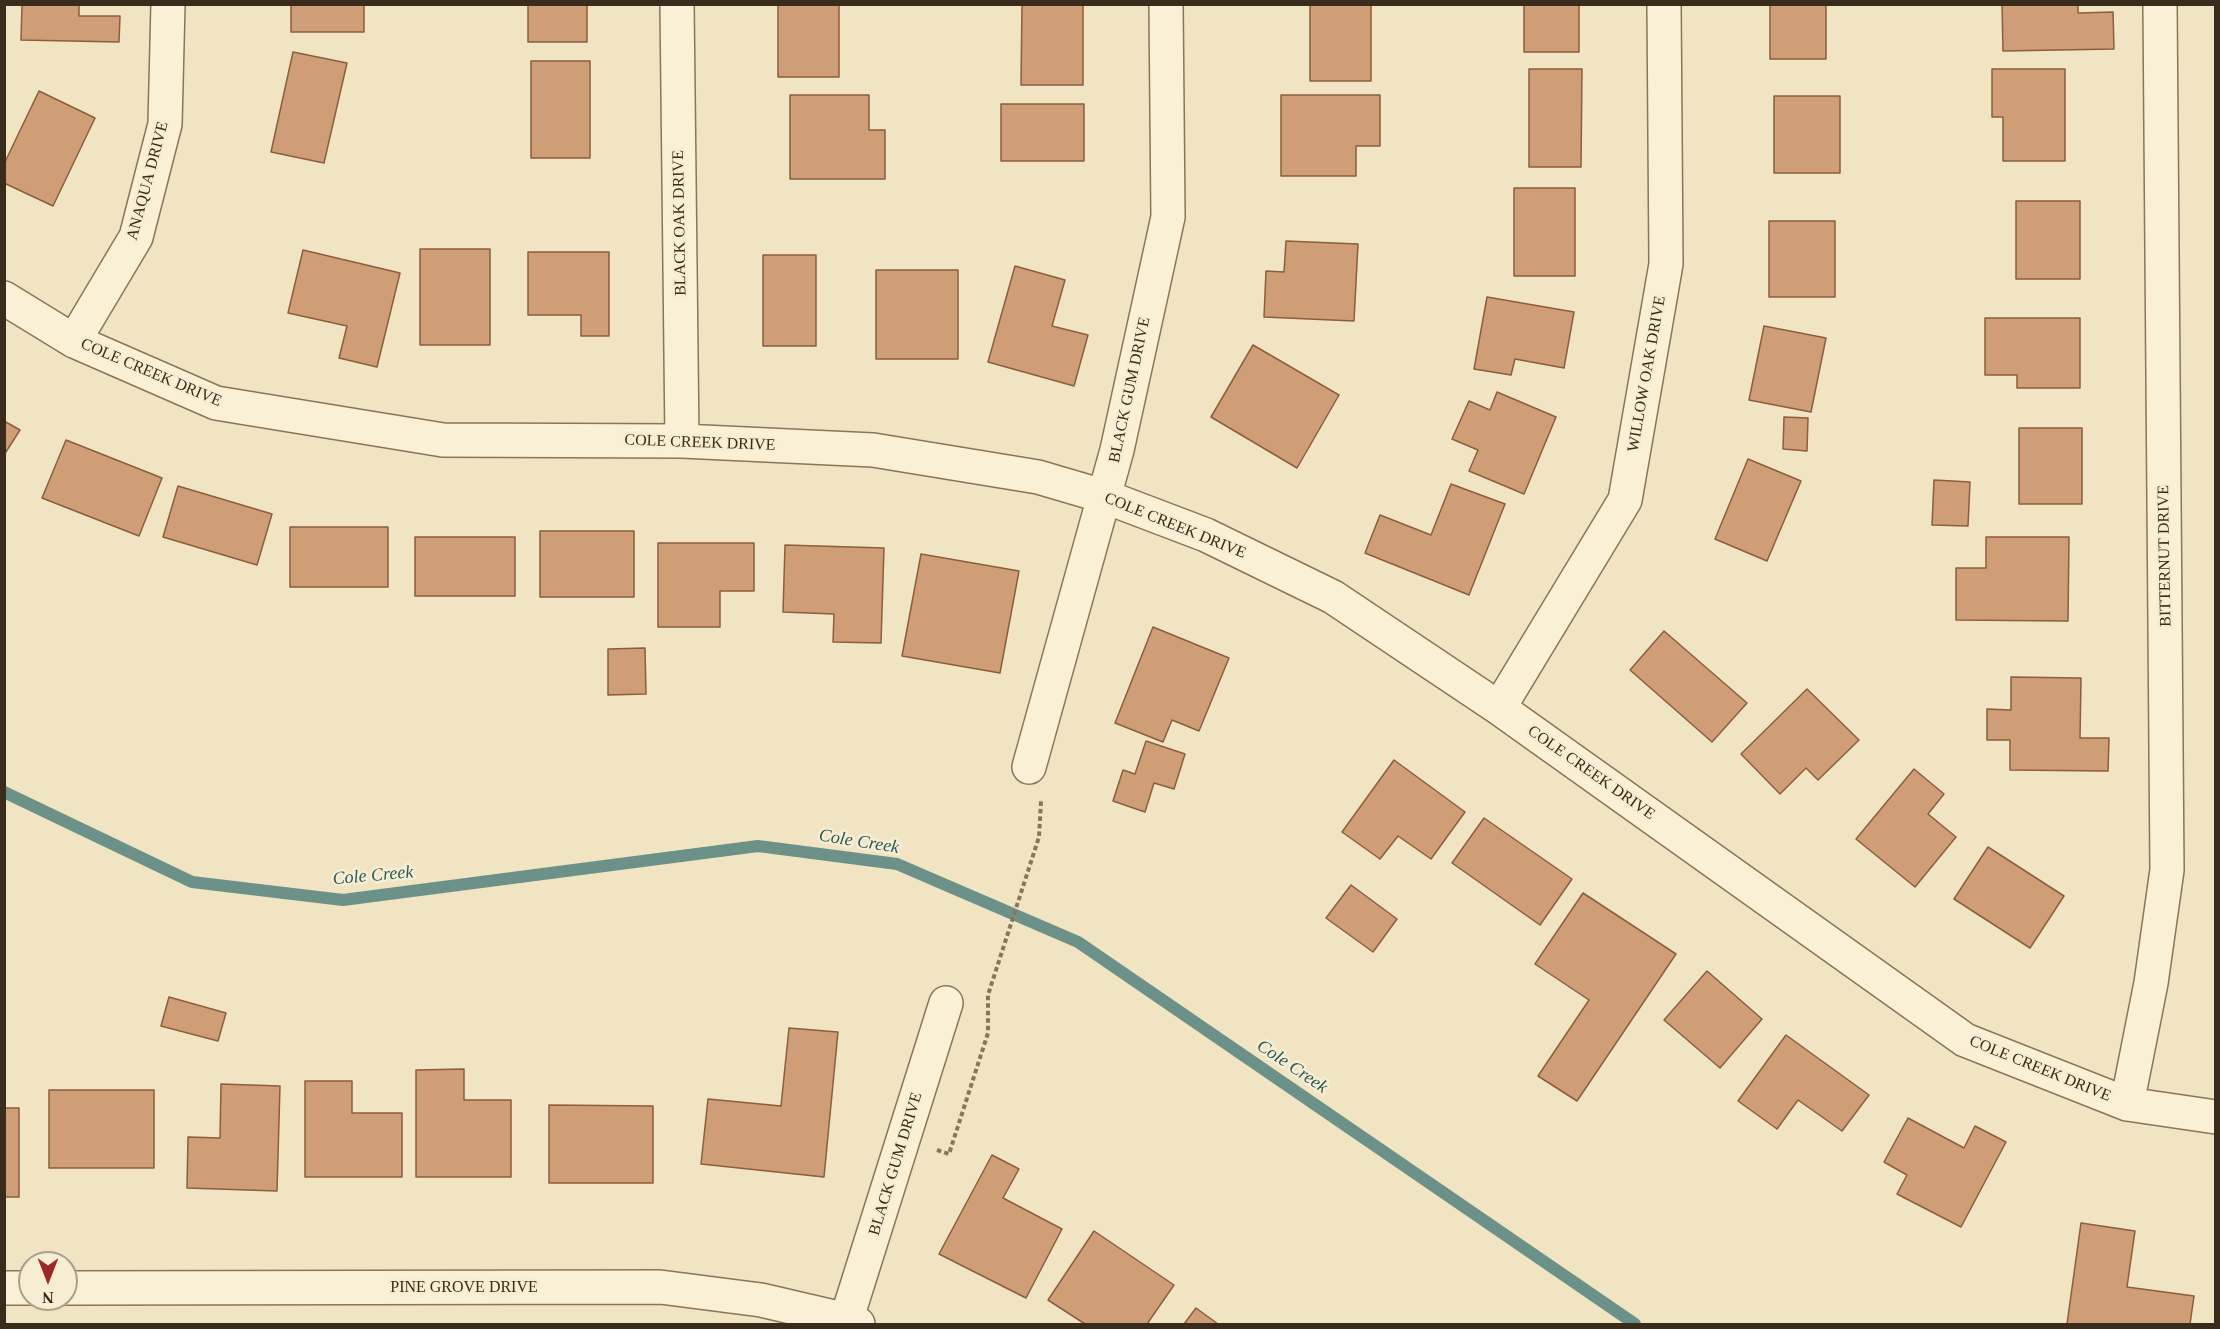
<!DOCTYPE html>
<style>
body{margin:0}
#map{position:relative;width:2220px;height:1329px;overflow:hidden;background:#f0e4c2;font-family:Georgia,serif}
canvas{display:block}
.frame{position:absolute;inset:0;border:6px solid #3a2c1d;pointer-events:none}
.north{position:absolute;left:18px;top:1251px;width:60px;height:60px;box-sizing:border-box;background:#f7edd2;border:2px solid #aba08a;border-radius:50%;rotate:180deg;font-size:16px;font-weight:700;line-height:24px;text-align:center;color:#3a2c1d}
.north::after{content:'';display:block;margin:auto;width:21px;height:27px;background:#9c2926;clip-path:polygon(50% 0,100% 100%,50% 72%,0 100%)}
</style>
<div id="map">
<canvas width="2220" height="1329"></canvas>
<div class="frame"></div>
<div class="north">N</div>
</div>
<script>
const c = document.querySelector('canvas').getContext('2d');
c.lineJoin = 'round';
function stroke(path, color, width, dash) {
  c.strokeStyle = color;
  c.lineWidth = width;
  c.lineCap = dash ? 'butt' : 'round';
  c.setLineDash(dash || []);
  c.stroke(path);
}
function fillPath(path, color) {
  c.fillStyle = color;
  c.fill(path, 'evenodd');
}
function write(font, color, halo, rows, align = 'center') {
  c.font = font + ' Georgia,serif';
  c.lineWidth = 5;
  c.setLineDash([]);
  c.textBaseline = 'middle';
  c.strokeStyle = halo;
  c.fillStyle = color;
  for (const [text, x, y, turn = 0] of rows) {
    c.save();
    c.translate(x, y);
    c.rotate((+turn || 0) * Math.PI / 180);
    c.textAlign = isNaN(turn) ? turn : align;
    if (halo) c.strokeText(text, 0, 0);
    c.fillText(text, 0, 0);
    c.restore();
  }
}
const stream = new Path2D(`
 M4,792L192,882L343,900L758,846L897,864L1078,942L1635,1324`);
const building = new Path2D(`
 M22,4H79V16H120L119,42L21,40Z
 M291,4H364V32H291Z
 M528,4H587V42H528Z
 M778,4H839V77H778Z
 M1022,4H1083V85H1021Z
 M1310,4H1371V81H1310Z
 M1524,4H1579V52H1524Z
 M1770,4H1826V59H1770Z
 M2002,4H2078V13L2113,12L2114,49L2003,51Z
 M293,52L347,63L324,163L271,152Z
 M531,61H590V158H531Z
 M1529,69H1582L1581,167H1529Z
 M1992,69H2065V161H2003V117H1992Z
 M39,91L95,118L53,206L4,183V164Z
 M790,95H869V130H885V179H790Z
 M1281,95H1380V146H1356V176H1281Z
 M1774,96H1840V173H1774Z
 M1001,104H1084V161H1001Z
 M1514,188H1575V276H1514Z
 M2016,201H2080V279H2016Z
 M1769,221H1835V297H1769Z
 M1286,241L1358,244L1354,321L1264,317L1266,271L1284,272Z
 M420,249H490V345H420Z
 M303,250L400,273L377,367L339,358L347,326L288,313Z
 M528,252H609V336H581V315H528Z
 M763,255H816V346H763Z
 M1015,266L1065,280L1052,326L1088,335L1074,386L988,362Z
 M876,270H958V359H876Z
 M1487,297L1574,312L1564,368L1515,359L1511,375L1474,369Z
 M1985,318H2080V388H2017V375H1985Z
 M1764,326L1826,338L1811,412L1749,400Z
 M1253,345L1339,395L1297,468L1211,417Z
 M1497,392L1556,417L1524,494L1469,471L1478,450L1452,439L1469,401L1490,410Z
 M1784,417L1808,418L1807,451L1783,449Z
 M4,421L20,430L4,455Z
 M2019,428H2082V504H2019Z
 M66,440L162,478L139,536L42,498Z
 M1748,459L1801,481L1767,561L1715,539Z
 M1934,480L1970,482L1968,526L1932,525Z
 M1451,484L1505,504L1469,595L1365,553L1380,515L1431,535Z
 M178,486L272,514L257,565L163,537Z
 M290,527H388V587H290Z
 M540,531H634V597H540Z
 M415,537H515V596H415Z
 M1986,537H2069L2068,621L1956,620V568H1986Z
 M658,543H754V591H720V627H658Z
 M785,545L884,548L881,643L833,642L834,614L783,612Z
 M921,554L1019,571L1000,673L902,656Z
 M1153,627L1229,658L1199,731L1172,720L1163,742L1115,723Z
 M1664,631L1747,703L1712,742L1630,670Z
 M645,648L646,694L608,695V649Z
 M2011,677L2081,678L2080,738H2109L2108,771L2010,770V740H1987V709L2011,710Z
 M1807,689L1859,740L1818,780L1806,768L1780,794L1741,754Z
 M1146,741L1185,754L1174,789L1154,783L1145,812L1113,801L1123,770L1135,774Z
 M1394,760L1465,812L1431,859L1398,836L1380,859L1342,832Z
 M1914,769L1944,794L1928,814L1956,837L1915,887L1856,839Z
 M1484,818L1572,879L1540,925L1452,863Z
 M1988,847L2064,896L2030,948L1954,899Z
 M1351,885L1397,919L1373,952L1326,918Z
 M1583,893L1676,954L1577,1101L1538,1076L1589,1000L1535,964Z
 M1707,971L1762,1019L1720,1068L1664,1020Z
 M169,997L226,1013L218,1041L161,1026Z
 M789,1028L838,1032L824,1177L701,1164L708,1099L781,1106Z
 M1786,1035L1869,1095L1842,1131L1798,1100L1777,1129L1738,1101Z
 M464,1069V1100H511V1177H416V1070Z
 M305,1081H352V1113H402V1177H305Z
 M221,1084L280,1086L277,1191L187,1188L188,1137L220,1138Z
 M49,1090H154V1168H49Z
 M549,1105L653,1106V1183H549Z
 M4,1108H19V1197H4Z
 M1908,1118L1964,1148L1975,1126L2006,1142L1961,1227L1897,1194L1907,1175L1884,1162Z
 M992,1155L1019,1169L1003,1198L1062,1229L1026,1298L939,1254Z
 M2081,1223L2135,1231L2127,1287L2194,1296L2190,1324H2067Z
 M1094,1231L1174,1285L1147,1324H1085L1048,1300Z
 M1196,1308L1218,1324H1184Z`);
const path = new Path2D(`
 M937,1150L949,1154L988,1033V995L1039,837L1041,801`);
const minor = new Path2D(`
 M677,4L682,441
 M4,298L74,341L216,403L443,440L682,441L873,450L1038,477L1106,497L1206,535L1333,597L1499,708L1965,1040L2127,1104L2216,1117
 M74,341L136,237L165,124L168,4
 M1499,708L1625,500L1666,264L1664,4
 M1029,767L1117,450L1168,217L1166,4
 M2127,1104L2151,983L2167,870L2160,4
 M4,1288H30
 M66,1288L660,1287L761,1300L847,1320L858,1324
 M845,1324L946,1003`);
const streetNames = [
 ["ANAQUA DRIVE",148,181,-75],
 ["BLACK OAK DRIVE",680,223,-91],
 ["COLE CREEK DRIVE",151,373,23],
 ["WILLOW OAK DRIVE",1647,374,-80],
 ["BLACK GUM DRIVE",1130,390,-78],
 ["COLE CREEK DRIVE",700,443,2],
 ["COLE CREEK DRIVE",1175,526,22],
 ["BITTERNUT DRIVE",2165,556,-91],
 ["COLE CREEK DRIVE",1591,773,35],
 ["COLE CREEK DRIVE",2040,1069,22],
 ["BLACK GUM DRIVE",896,1164,-73],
 ["PINE GROVE DRIVE",464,1288]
];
const waterNames = [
 ["Cole Creek",859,842,9],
 ["Cole Creek",373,876,-5],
 ["Cole Creek",1292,1067,34]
];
stroke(stream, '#6b9189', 12);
fillPath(building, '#cf9e76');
stroke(building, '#8b5e3d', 1.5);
stroke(minor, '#8a7558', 36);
stroke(path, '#8a7558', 4, [4.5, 3]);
stroke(minor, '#faf0d6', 33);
write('16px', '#3a2c1d', '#f7edd2', streetNames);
write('italic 18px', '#2c5a58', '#f7edd2', waterNames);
</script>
